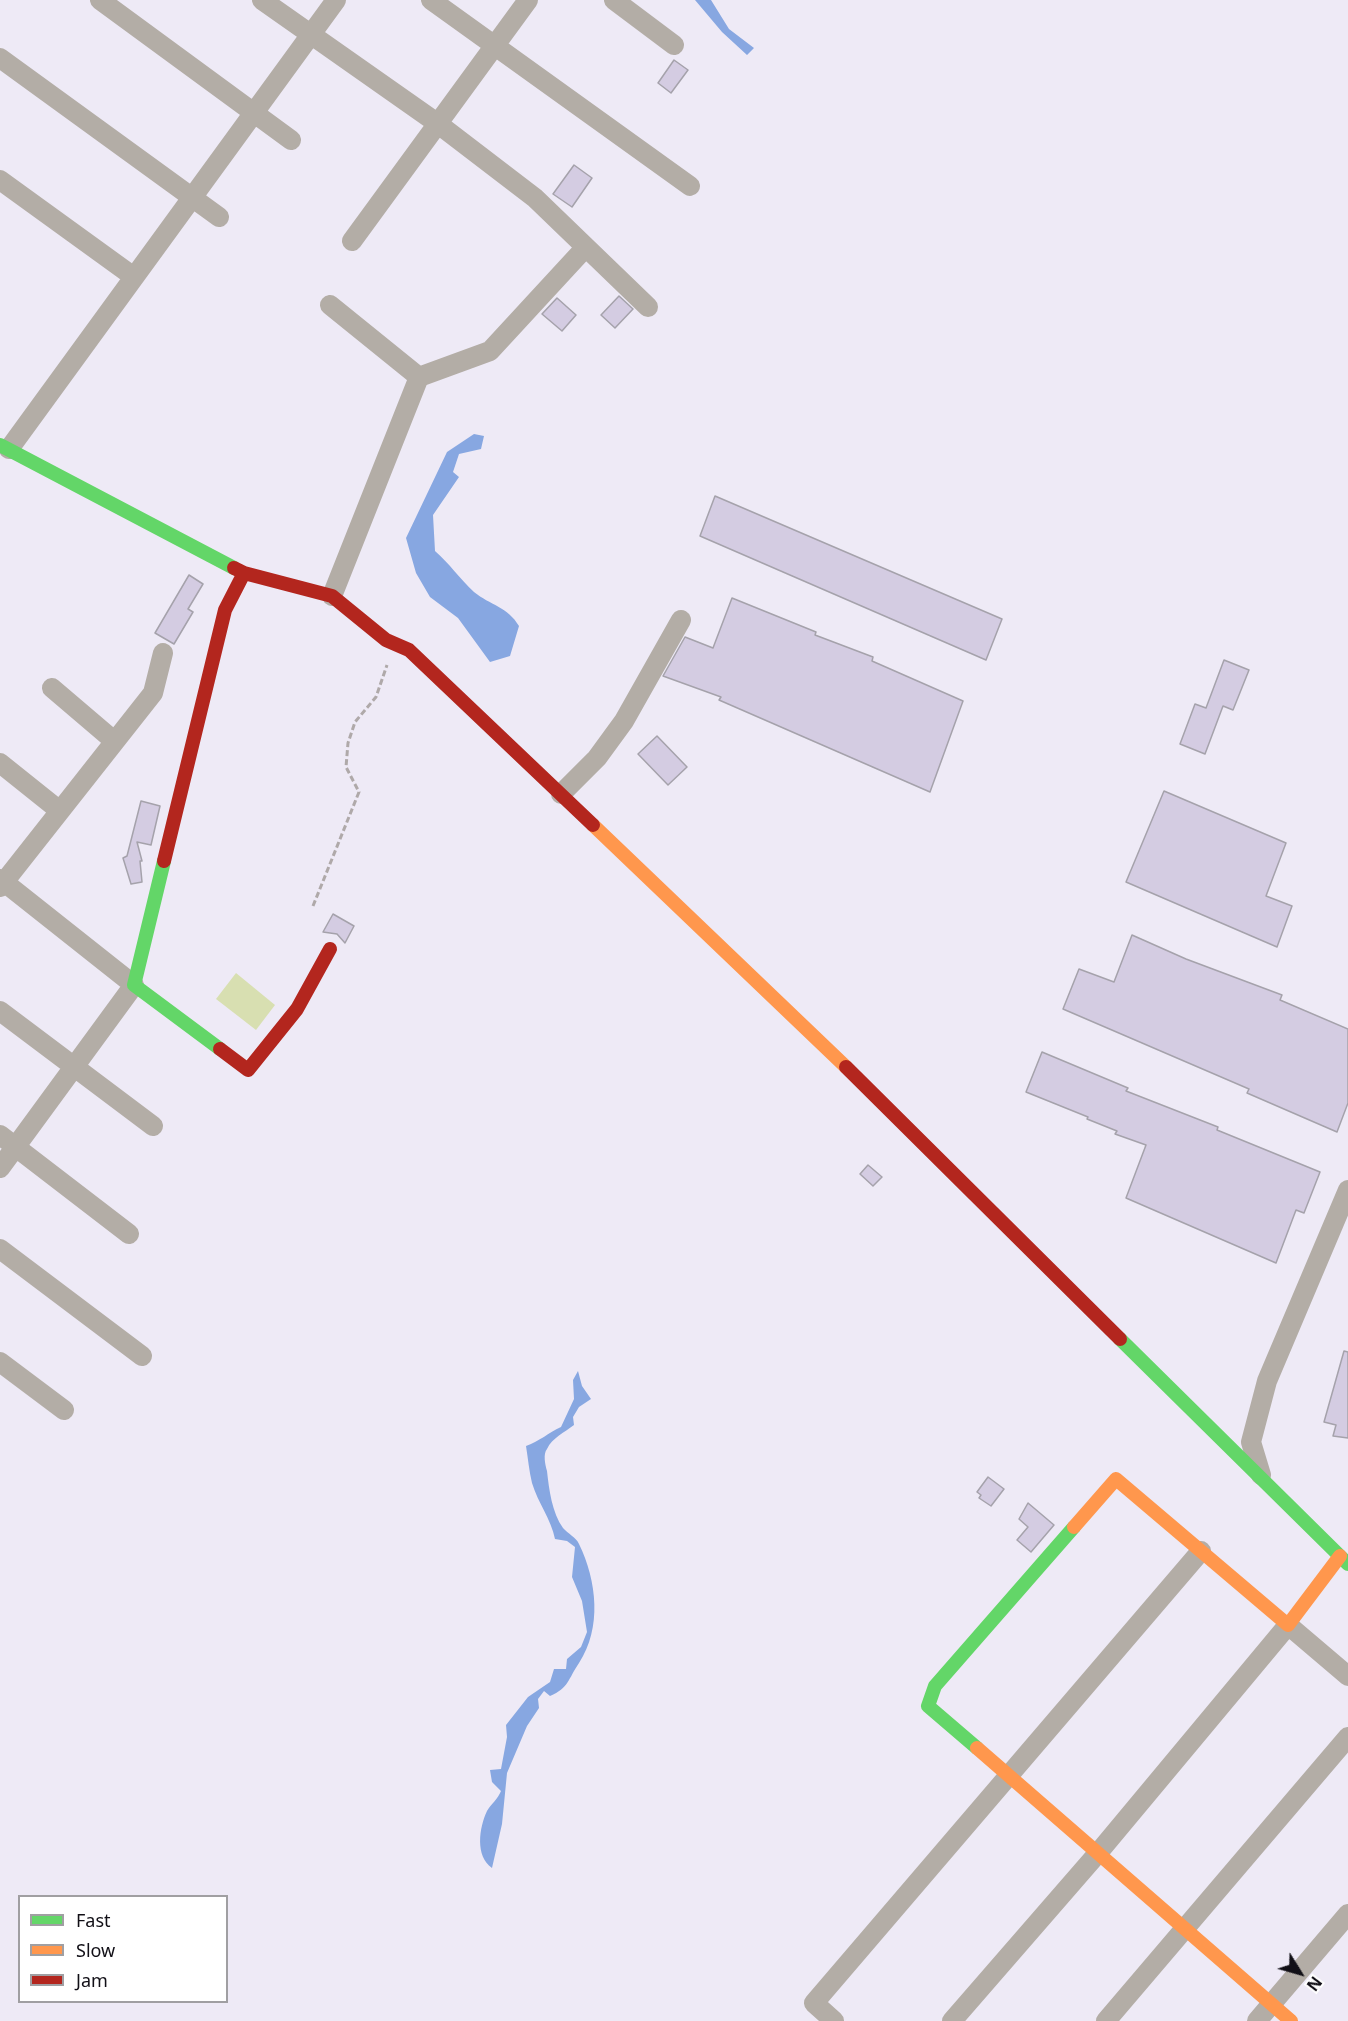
<!DOCTYPE html>
<style>
body{margin:0}
#map{position:relative;width:1348px;height:2021px;overflow:hidden;background:#eeeaf6;font-family:"Noto Sans",sans-serif}
canvas{display:block}
.legend{position:absolute;left:18px;top:1895px;width:210px;height:108px;box-sizing:border-box;background:#fff;border:2px solid #a09fa2;margin:0;padding:8px 10px;list-style:none;font-size:18px;color:#110f16}
.legend li{display:flex;align-items:center;gap:12px;height:30px}
.legend b{width:30px;border:2px solid #a09fa2}
.north{position:absolute;left:1270px;top:1943px;width:60px;height:60px;-webkit-text-stroke:4px #fff;paint-order:stroke;rotate:127deg;font-size:16px;font-weight:700;line-height:24px;text-align:center;color:#110f16}
.north::after{content:'';display:block;margin:auto;width:21px;height:27px;background:#110f16;clip-path:polygon(50% 0,100% 100%,50% 72%,0 100%)}
</style>
<div id="map">
<canvas width="1348" height="2021"></canvas>
<ul class="legend">
<li><b style="height:8px;background:#63d668"></b>Fast</li>
<li><b style="height:8px;background:#ff974d"></b>Slow</li>
<li><b style="height:8px;background:#b3261e"></b>Jam</li>
</ul>
<div class="north">N</div>
</div>
<script>
const c = document.querySelector('canvas').getContext('2d');
c.lineJoin = 'round';
function fillPath(path, color) {
  c.fillStyle = color;
  c.fill(path, 'evenodd');
}
function stroke(path, color, width, dash) {
  c.strokeStyle = color;
  c.lineWidth = width;
  c.lineCap = dash ? 'butt' : 'round';
  c.setLineDash(dash || []);
  c.stroke(path);
}
const green = new Path2D(`
 M236,973L275,1005L256,1030L216,999Z`);
const water = new Path2D(`
 M695,0H711L729,29L754,48L747,55L722,32Z
 M474,434L484,436L481,449L459,454L453,472L459,477L433,515L435,551C449,563 460,579 474,592C490,605 508,607 519,626L510,656L490,662L458,618L430,597L416,573L406,538L447,452Z
 M578,1371L582,1386L591,1399L579,1407L573,1417L574,1425C565,1432 552,1438 547,1449C543,1454 545,1464 547,1471C549,1489 552,1513 563,1528C568,1534 576,1537 579,1544C597,1581 602,1628 579,1663C568,1679 569,1688 550,1696L544,1691L538,1699L539,1708L527,1726L507,1773L502,1824L492,1868C475,1856 479,1828 487,1811C491,1804 498,1799 501,1791L492,1782L490,1770L501,1769L507,1737L506,1725L528,1697L550,1682L554,1669H566L567,1659L581,1647L587,1632L582,1601L572,1577L575,1547L567,1541L555,1539C551,1519 538,1503 532,1483C529,1471 528,1458 526,1446C540,1441 548,1433 561,1427L574,1399L573,1380Z`);
const building = new Path2D(`
 M674,60L688,70L671,93L658,83Z
 M574,165L592,178L572,207L553,194Z
 M619,296L633,309L615,328L601,315Z
 M557,298L576,315L562,331L542,314Z
 M715,496L1002,619L986,660L700,536Z
 M189,575L203,584L188,609L193,612L174,644L155,633Z
 M732,598L816,632L815,635L873,657L872,661L963,701L930,792L719,700L721,697L663,676L685,637L713,648Z
 M1224,660L1249,670L1233,710L1223,706L1205,754L1180,744L1195,704L1206,708Z
 M657,736L687,767L668,785L638,754Z
 M1164,791L1286,843L1266,896L1292,906L1277,947L1126,882Z
 M141,801L160,806L151,845L137,842L142,861H140L142,882L131,884L123,858L127,856Z
 M333,914L354,926L345,943L337,934L323,932Z
 M1132,935L1186,959L1282,995L1280,1000L1348,1029V1103L1337,1132L1247,1093L1249,1089L1063,1009L1079,969L1114,982Z
 M1042,1052L1128,1088L1126,1091L1218,1127L1217,1130L1320,1172L1304,1213L1296,1210L1276,1263L1126,1198L1146,1145L1115,1134L1117,1131L1087,1119L1088,1117L1026,1092Z
 M868,1165L882,1177L873,1186L860,1174Z
 M1344,1351L1348,1352V1438L1333,1436L1336,1425L1324,1422Z
 M988,1477L1004,1489L991,1506L979,1498L981,1495L977,1492Z
 M1028,1503L1054,1525L1031,1552L1017,1540L1028,1527L1019,1519Z`);
const path = new Path2D(`
 M313,906L359,792L346,767L348,743L355,722L376,697L387,665`);
const street = new Path2D(`
 M100,0L291,140
 M262,0L437,123L535,198L648,307
 M431,0L690,186
 M614,0L674,45
 M0,58L219,217
 M0,180L134,277
 M352,241L528,0
 M330,305L419,377
 M9,449L336,0
 M332,596L419,377L490,351L585,248
 M52,688L113,740
 M0,763L60,811
 M561,794L597,758L624,721L681,620
 M0,879L4,882L153,693L163,653
 M0,887L4,882L134,985L0,1168
 M0,1011L153,1126
 M0,1135L129,1234
 M0,1249L142,1356
 M0,1362L64,1410
 M1261,1475L1251,1442L1267,1381L1348,1190
 M834,2021L814,2003L1201,1551
 M952,2021L1098,1853L1288,1625L1348,1676
 M1106,2021L1348,1737
 M1257,2021L1348,1914`);
const fast = new Path2D(`
 M0,445L234,568
 M164,861L134,985L220,1049
 M1120,1339L1348,1564
 M977,1748L928,1706L935,1686L1074,1527`);
const slow = new Path2D(`
 M593,825L846,1067
 M1074,1527L1116,1479L1288,1625L1340,1556
 M977,1748L1291,2021`);
const jam = new Path2D(`
 M234,568L244,573L332,596L386,640L409,650L593,825
 M164,861L225,610L244,573
 M220,1049L248,1070L297,1009L330,949
 M846,1067L1120,1339`);
fillPath(green, '#d8dfb1');
fillPath(water, '#87a7e1');
fillPath(building, '#d4cce2');
stroke(building, '#a5a2ab', 1.5);
stroke(path, '#afa9a9', 3, [6, 3]);
stroke(street, '#b3ada6', 20);
stroke(fast, '#63d668', 14);
stroke(slow, '#ff974d', 14);
stroke(jam, '#b3261e', 14);
</script>
